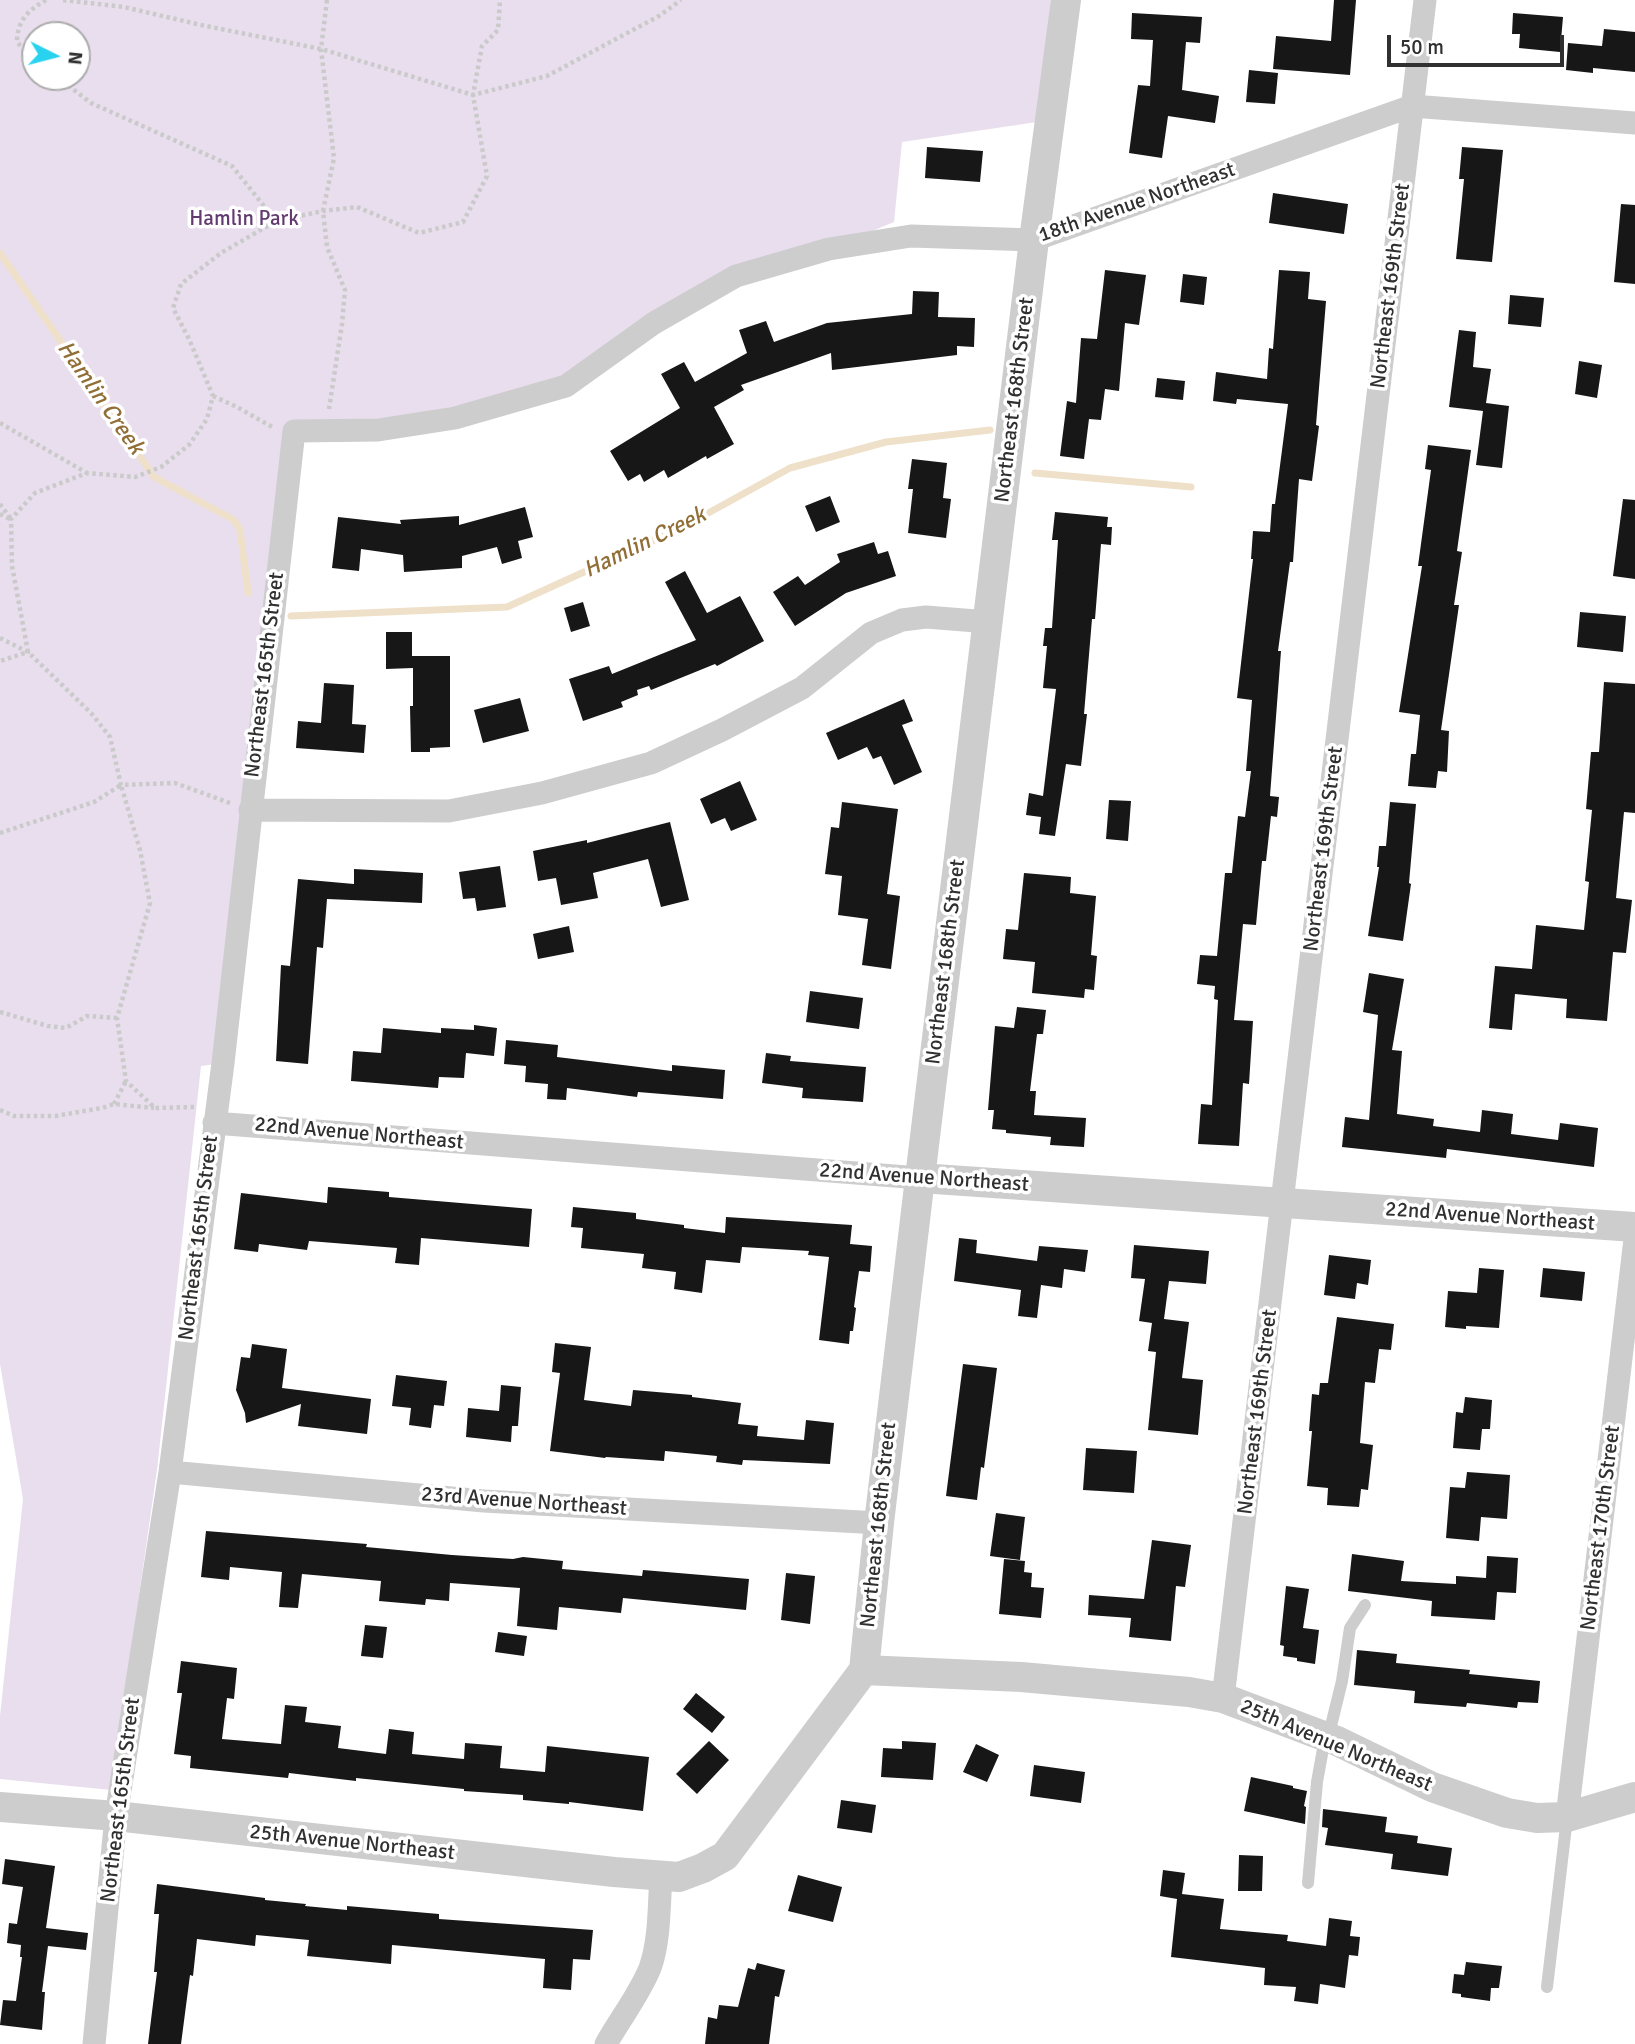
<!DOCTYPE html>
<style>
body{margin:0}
#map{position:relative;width:1635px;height:2044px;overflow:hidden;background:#fff;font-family:Signika,sans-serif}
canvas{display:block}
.north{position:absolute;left:21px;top:21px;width:70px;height:70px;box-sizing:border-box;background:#fff;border:2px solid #acacac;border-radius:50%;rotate:96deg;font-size:19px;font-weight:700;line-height:28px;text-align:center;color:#303030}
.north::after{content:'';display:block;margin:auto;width:24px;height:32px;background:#29d3f0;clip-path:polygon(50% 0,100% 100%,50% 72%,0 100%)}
.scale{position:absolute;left:1387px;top:35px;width:177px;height:32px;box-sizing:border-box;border:4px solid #303030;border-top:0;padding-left:9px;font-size:21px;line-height:24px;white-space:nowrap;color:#303030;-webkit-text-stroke:5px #fff;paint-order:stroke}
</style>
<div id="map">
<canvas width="1635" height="2044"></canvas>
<div class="north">N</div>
<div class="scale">50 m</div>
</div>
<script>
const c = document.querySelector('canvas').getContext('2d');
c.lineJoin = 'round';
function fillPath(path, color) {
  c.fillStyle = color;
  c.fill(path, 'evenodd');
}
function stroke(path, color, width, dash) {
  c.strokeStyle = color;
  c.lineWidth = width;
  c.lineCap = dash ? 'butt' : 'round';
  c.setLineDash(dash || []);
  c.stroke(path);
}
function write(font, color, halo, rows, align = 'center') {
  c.font = font + ' Signika,sans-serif';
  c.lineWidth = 7;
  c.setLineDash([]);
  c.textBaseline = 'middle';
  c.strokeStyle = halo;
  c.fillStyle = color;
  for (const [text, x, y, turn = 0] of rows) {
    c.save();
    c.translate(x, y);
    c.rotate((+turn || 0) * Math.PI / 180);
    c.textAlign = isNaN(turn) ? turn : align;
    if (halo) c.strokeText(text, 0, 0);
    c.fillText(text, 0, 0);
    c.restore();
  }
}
const green = new Path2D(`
 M0,0H1051L1037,122L902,142L894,222L848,241L736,276L562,387L293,436L223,1063L201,1066L157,1470L111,1790L0,1779V1716L23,1499L0,1364ZM35,35H77V77H35Z`);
const stream = new Path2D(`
 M0,253L154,477L234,520L240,530L248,593
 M1035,473L1191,487
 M291,616L507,607L683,527L790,468L886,442L990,430`);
const building = new Path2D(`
 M1334,0H1356L1350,75L1273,69L1276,36L1331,41Z
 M1132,13L1202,17L1200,43L1186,42L1182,90L1219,96L1215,123L1168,116L1162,158L1129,153L1138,85L1150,86L1153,40L1131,39Z
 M1513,13L1563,17L1560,52L1519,48L1520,34H1512Z
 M1604,29L1635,32V72L1593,68V73L1566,70L1568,43L1602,46Z
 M1249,70L1278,73L1275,104L1246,102Z
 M927,147L983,151L980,182L925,178Z
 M1462,147L1503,150L1492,262L1456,259L1464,179H1459Z
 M1273,193L1348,204L1344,234L1269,223Z
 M1621,204L1635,205V284L1614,282Z
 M1105,270L1146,275L1139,325L1125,323L1119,391L1105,389L1101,420L1089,419L1084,459L1060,456L1067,401L1076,403L1081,338L1097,339Z
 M1279,270L1310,272L1308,299L1326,301L1316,425L1319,426L1312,481L1299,479L1293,562H1290L1278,651H1281L1270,796L1279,797L1277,817L1271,816L1266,861H1262L1256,925L1243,924L1234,1020L1253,1021L1249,1084L1243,1083L1239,1146L1198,1144L1201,1104L1212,1105L1218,1000L1214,999L1215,986L1197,984L1200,955L1217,956L1225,873H1232L1238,816L1245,817L1251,771H1246L1252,700L1237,698L1253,559H1251L1253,531L1270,532L1272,504H1275L1288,404L1237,399L1236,404L1213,401L1216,372L1267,379L1269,348L1273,349Z
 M1183,274L1207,277L1204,305L1180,302Z
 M913,291L939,292L938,317L975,318L974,347L957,346V355L832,370L831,353L741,385L744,390L714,407L734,444L707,459L706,456L668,478L664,470L644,482L640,474L628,481L610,451L680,408L661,374L684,362L695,382L747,353L739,330L766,321L774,342L827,323L912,314Z
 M1510,295L1544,298L1541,327L1508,324Z
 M1459,330L1476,332L1473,367L1491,369L1486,403L1509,406L1502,468L1476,465L1483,411L1449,407Z
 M1579,361L1602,365L1597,398L1575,394Z
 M1157,378L1185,381L1183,400L1155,397Z
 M1428,445L1471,450L1457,551L1462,552L1454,605H1459L1441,730L1449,731L1447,772L1438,771L1436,788L1408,786L1411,754H1416L1420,715L1399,712L1422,566H1418L1431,470L1425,469Z
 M912,459L947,463L943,498L951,499L946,538L908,533L913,489H908Z
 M830,496L840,522L816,532L805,506Z
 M1623,499L1635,500V579L1613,576Z
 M525,507L533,537L518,541L522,558L502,564L497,547L462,556V568L404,572L403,555L361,549L359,571L332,568L338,517L401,524L400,520L459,516V525Z
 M1055,512L1108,517L1107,527H1112L1111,545L1101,544L1095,619H1092L1084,714H1087L1081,766L1066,764L1055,836L1039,834L1041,817L1026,815L1029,793L1043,796L1056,689L1043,688L1047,646H1043L1045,628H1052L1058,540H1052Z
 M874,542L878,554L888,551L896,576L846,593L795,626L773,592L798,576L805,585L840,562L837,554Z
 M685,571L707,613L740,596L764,641L717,666L715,664L651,690L649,686L637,690L638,695L621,702L623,707L583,721L569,679L609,666L612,674L696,640L665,582Z
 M583,602L590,626L571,632L564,608Z
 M1580,612L1626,616L1623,652L1577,647Z
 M386,632H412V656H450V747L430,748V752H411L410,706H413V668L386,669Z
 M1604,682L1635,684V813L1624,812L1616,898L1632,900L1626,953L1613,952L1607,1021L1566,1018L1567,999L1515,994L1512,1030L1489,1028L1495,966L1532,969L1536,925L1584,930L1589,882L1585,881L1592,810L1586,809L1591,752H1599Z
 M324,683L354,685L352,724L366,725L364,753L296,748L298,721L321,723Z
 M520,698L529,731L483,743L474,710Z
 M904,699L913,721L902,725L922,772L894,785L881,756L873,759L867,747L838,760L826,733Z
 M740,781L757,820L731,831L725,818L711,824L700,799Z
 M1109,800L1131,801L1128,841L1106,839Z
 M842,802L898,809L887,894L900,896L891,969L862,965L868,919L838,915L842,876L825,874L831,827L839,828Z
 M1390,802L1416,804L1409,883L1411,884L1403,941L1368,936L1379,867H1377L1379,846H1386Z
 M670,822L689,900L661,907L648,859L593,873L598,898L561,905L556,878L538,881L533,851L587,840V843Z
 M500,866L506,907L477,911L475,898L463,899L459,872Z
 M354,869L423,873L422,903L327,899L323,948L317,947L308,1064L276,1061L281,965L290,966L298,879L354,884Z
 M1024,873L1071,877L1070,893L1096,896L1091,955L1097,956L1094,990L1085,989L1084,998L1032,993L1035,962L1003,959L1006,929L1018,930Z
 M569,926L574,952L538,959L533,934Z
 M1369,973L1404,979L1392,1050L1402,1051L1397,1114L1434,1119L1433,1126L1480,1132L1482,1110L1513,1114L1511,1134L1558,1140L1560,1123L1598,1128L1594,1167L1447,1149L1446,1158L1342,1147L1345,1117L1369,1120L1378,1015L1363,1012Z
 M810,991L863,998L859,1029L806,1022Z
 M1017,1007L1046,1010L1043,1034H1037L1030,1091H1036L1034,1115L1086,1118L1084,1147L1050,1145L1051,1137L1006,1133V1130L992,1129L994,1110H988L995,1026L1014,1028Z
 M474,1025L497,1028L494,1056L466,1053L464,1078L439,1077L438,1088L351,1081L353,1051L381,1053L383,1028L441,1033V1028L474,1030Z
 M506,1040L558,1045L557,1057L672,1071V1065L725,1070L723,1099L638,1092L637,1097L567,1088L566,1100L547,1099L548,1084L525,1082L526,1066L504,1064Z
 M766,1053L791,1056L790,1061L866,1067L863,1102L802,1098L803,1088L762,1083Z
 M328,1187L389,1192V1197L532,1209L529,1247L421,1238L419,1265L395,1263L397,1248L309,1241L307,1250L259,1244L258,1252L234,1249L241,1193L327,1203Z
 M573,1207L636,1213V1219L684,1225V1228L725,1233L726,1217L852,1225L850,1244L872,1246L870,1272L859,1271L854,1307L856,1308L853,1331H850L849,1344L819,1340L829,1257L808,1255L809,1251L742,1247L740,1263L706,1260L702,1293L674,1289L676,1272L642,1268L644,1254L581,1248L583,1228L571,1227Z
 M959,1238L977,1240L976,1253L1037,1261L1039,1246L1088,1250L1085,1272L1064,1269L1062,1288L1041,1285L1037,1318L1018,1316L1021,1290L954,1281Z
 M1134,1245L1209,1251L1206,1284L1169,1281L1164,1319L1189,1322L1182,1378L1203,1380L1198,1435L1148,1430L1156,1352L1148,1351L1152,1323L1139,1321L1145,1279L1131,1278Z
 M1329,1255L1371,1260L1368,1285L1357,1283L1355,1299L1324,1295Z
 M1479,1268L1504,1270L1499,1328L1466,1326V1329L1445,1327L1448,1291L1477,1293Z
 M1543,1268L1585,1272L1582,1301L1540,1297Z
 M1337,1317L1394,1324L1391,1350L1379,1349L1375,1383L1365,1382L1360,1443L1373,1445L1368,1490L1361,1489L1359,1507L1327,1505L1328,1488L1307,1486L1312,1431H1309L1312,1394L1319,1395L1320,1383H1328Z
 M555,1343L591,1347L584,1400L631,1406L633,1390L692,1395V1397L741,1403L738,1424L758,1426L757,1436L804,1440L806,1420L834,1423L830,1464L743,1460L742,1465L716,1462L717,1456L665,1451L664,1461L606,1457L605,1458L550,1451L560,1373L552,1372Z
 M252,1344L287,1349L282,1388L371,1399L367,1434L298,1426L301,1404L246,1423L245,1413L236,1390L241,1357L250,1358Z
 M963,1364L997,1368L984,1468L981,1467L977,1500L946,1496Z
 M396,1375L447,1381L444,1406L434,1405L431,1428L409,1425L411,1408L392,1406Z
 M501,1385L521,1387L518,1426H512L511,1442L466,1437L468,1408L499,1411Z
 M1465,1397L1492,1400L1490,1429H1482L1480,1450L1453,1448L1456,1412L1463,1413Z
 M1086,1448L1137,1451L1134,1493L1083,1490Z
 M1467,1472L1510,1475L1507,1519L1481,1517L1479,1541L1446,1538L1450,1487L1465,1488Z
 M996,1513L1025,1517L1020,1560L990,1556Z
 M206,1531L367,1544L366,1547L452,1555L513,1559L523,1557L563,1561L562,1569L642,1576L643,1570L749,1579L746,1610L623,1598L621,1613L559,1607L557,1630L517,1626L520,1588L450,1583L449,1601L426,1599L425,1605L379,1601L381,1581L302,1574L298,1608L279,1607L282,1572L230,1567L229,1580L201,1577Z
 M1152,1540L1191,1545L1185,1587L1176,1586L1171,1641L1129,1637L1131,1618L1088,1615L1089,1595L1144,1599Z
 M1352,1554L1404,1561L1401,1581L1456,1584V1576L1486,1578L1487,1556L1518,1558L1516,1593L1497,1592L1495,1620L1431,1616L1432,1601L1348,1591Z
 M1004,1559L1025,1561L1024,1572L1032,1573L1031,1587L1044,1588L1041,1618L999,1614Z
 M786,1573L815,1576L810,1624L781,1620Z
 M1286,1586L1309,1589L1303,1628L1319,1630L1315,1664L1297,1661V1658L1283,1656L1284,1646L1280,1645Z
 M365,1625L387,1627L383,1658L361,1656Z
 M498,1632L527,1636L524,1656L495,1652Z
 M1357,1650L1397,1654L1396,1663L1470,1670L1469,1674L1540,1681L1538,1703L1518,1702L1517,1708L1467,1703L1466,1707L1414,1703L1415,1691L1354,1685Z
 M181,1661L237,1668L234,1699L227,1698L222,1739L281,1744L285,1705L307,1707L305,1722L341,1726L338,1748L386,1754L389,1729L414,1732L412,1754L464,1759L465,1743L502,1746L500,1768L545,1772L547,1746L649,1757L643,1811L569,1802V1804L523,1800V1795L464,1791V1789L356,1778V1781L289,1773L288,1778L190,1768L191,1756L174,1754L182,1693H177Z
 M696,1693L725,1717L712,1733L683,1709Z
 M709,1741L729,1760L697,1794L676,1774Z
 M902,1741L936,1743L933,1780L881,1777L883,1748L902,1749Z
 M976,1744L999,1755L987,1782L963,1772Z
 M1034,1765L1085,1772L1081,1803L1030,1796Z
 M1251,1777L1293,1786V1788L1307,1791L1304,1806L1306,1807L1305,1824L1244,1811Z
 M841,1800L876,1805L872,1833L837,1828Z
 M1323,1809L1387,1817L1385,1832L1418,1836L1417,1843L1452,1848L1448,1876L1391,1869L1393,1854L1325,1845L1328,1828L1322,1827Z
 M1239,1855L1263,1856L1262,1891H1238Z
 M5,1859L55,1866L46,1928L88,1933L86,1950L48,1946L42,1992H45L42,2030L0,2025L3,2000L16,2001L22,1957H20L21,1945L7,1943L9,1923L17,1924L23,1887L2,1884Z
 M1163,1870L1185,1873L1182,1894L1224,1899L1220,1929L1288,1935L1287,1941L1326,1946L1329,1918L1352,1921L1350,1936L1360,1937L1358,1956L1349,1955L1345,1988L1320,1984L1318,2004L1294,2001L1296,1987L1264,1985L1265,1968L1171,1957L1177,1899L1160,1896Z
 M798,1875L842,1887L833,1922L788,1911Z
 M157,1884L265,1898V1900L306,1904L305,1906L347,1910V1906L439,1914V1919L593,1930L590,1960L573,1959L571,1990L543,1988L545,1959L392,1945L391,1964L307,1956L309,1940L256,1935L255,1946L197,1939L193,1976L190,1975L181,2044H148L157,1972H154L159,1914H154Z
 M1466,1962L1502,1966L1499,1988H1491L1490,2001L1461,1997V1994L1452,1993L1454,1974L1464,1975Z
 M757,1963L785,1970L779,1997L775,1996L769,2044H705L708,2017L717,2019L719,2005L738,2007L748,1968L755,1970Z`);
const path = new Path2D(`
 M63,0L124,7L201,25L321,49L473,95L547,76L659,16L681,0
 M327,0L321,49L334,158L323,211L327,247L345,290L342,324L329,409
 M35,61L17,42C17,21 28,10 46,0
 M57,77L91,103L232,166L276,221L323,211L357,207L419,233L463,222L487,176L473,95L482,46L498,30L500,0
 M213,396L237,407L274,428
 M0,423L87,473
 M0,504L11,519
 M0,514L10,519
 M0,638L28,652L0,661
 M230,803L175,783L121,785L110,737L91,713L28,652L12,566L11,519L35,493L87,473L135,477L161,467L189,445L207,419L213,396L189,339L173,308L181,284L221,253L276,221
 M0,833L94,802L121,785L140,850L150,903L117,1018L126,1081L155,1108L194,1107
 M0,1012L48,1026L66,1028L87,1016L117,1018
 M114,1104L126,1081
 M0,1110L14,1116H55L102,1108L114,1104L154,1108`);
const service = new Path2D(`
 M1328,1738L1342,1681L1350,1628L1365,1605
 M1308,1883L1317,1782L1325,1738
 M1547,1987L1567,1818`);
const minor = new Path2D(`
 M250,810L449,811L542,793L651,763L722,730L802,688L871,633L902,620L926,617L989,622
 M214,1123L920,1178
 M170,1472L484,1501L879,1523
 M1223,1698L1425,0
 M1567,1817L1635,1239
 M94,2044L116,1816L170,1472L223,1063L294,431L378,430L455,418L566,386L654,323L736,276L829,249L911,236L1034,240L1412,106L1635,123
 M606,2044C620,2019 639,1995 650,1968C660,1941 659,1903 661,1875`);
const tertiary = new Path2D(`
 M920,1178L1635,1227
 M864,1670L1021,1677L1189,1692L1223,1698L1337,1741L1432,1787L1507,1813L1537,1818L1567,1817L1635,1797
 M0,1807L116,1816L614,1872L679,1877L703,1868L725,1856L864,1670L879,1523L920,1178L1034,240L1066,0`);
const streetNames = [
 ["18th Avenue Northeast",1137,203,-19],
 ["Northeast 169th Street",1391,286,-83],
 ["Northeast 168th Street",1015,400,-83],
 ["Northeast 165th Street",265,675,-83],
 ["Northeast 169th Street",1324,849,-83],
 ["Northeast 168th Street",946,962,-83],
 ["22nd Avenue Northeast",359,1134,5],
 ["22nd Avenue Northeast",924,1178,4],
 ["22nd Avenue Northeast",1490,1217,4],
 ["Northeast 165th Street",199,1238,-83],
 ["Northeast 169th Street",1258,1412,-83],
 ["23rd Avenue Northeast",524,1502,4],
 ["Northeast 168th Street",879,1525,-84],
 ["Northeast 170th Street",1601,1528,-83],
 ["25th Avenue Northeast",1336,1746,23],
 ["Northeast 165th Street",121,1800,-83],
 ["25th Avenue Northeast",352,1843,6]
];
const parkNames = [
 ["Hamlin Park",244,219]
];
const waterNames = [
 ["Hamlin Creek",100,398,55],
 ["Hamlin Creek",645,543,-26]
];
fillPath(green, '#e9deee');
stroke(stream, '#efe0c9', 7);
fillPath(building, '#171717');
stroke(path, '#cacaca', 4.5, [3.5, 3.5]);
stroke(service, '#cdcdcd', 12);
stroke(minor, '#cdcdcd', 23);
stroke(tertiary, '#cdcdcd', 30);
write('21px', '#303030', '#fff', streetNames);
write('21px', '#623a6f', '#fff', parkNames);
write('italic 23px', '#916e36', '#fff', waterNames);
</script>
